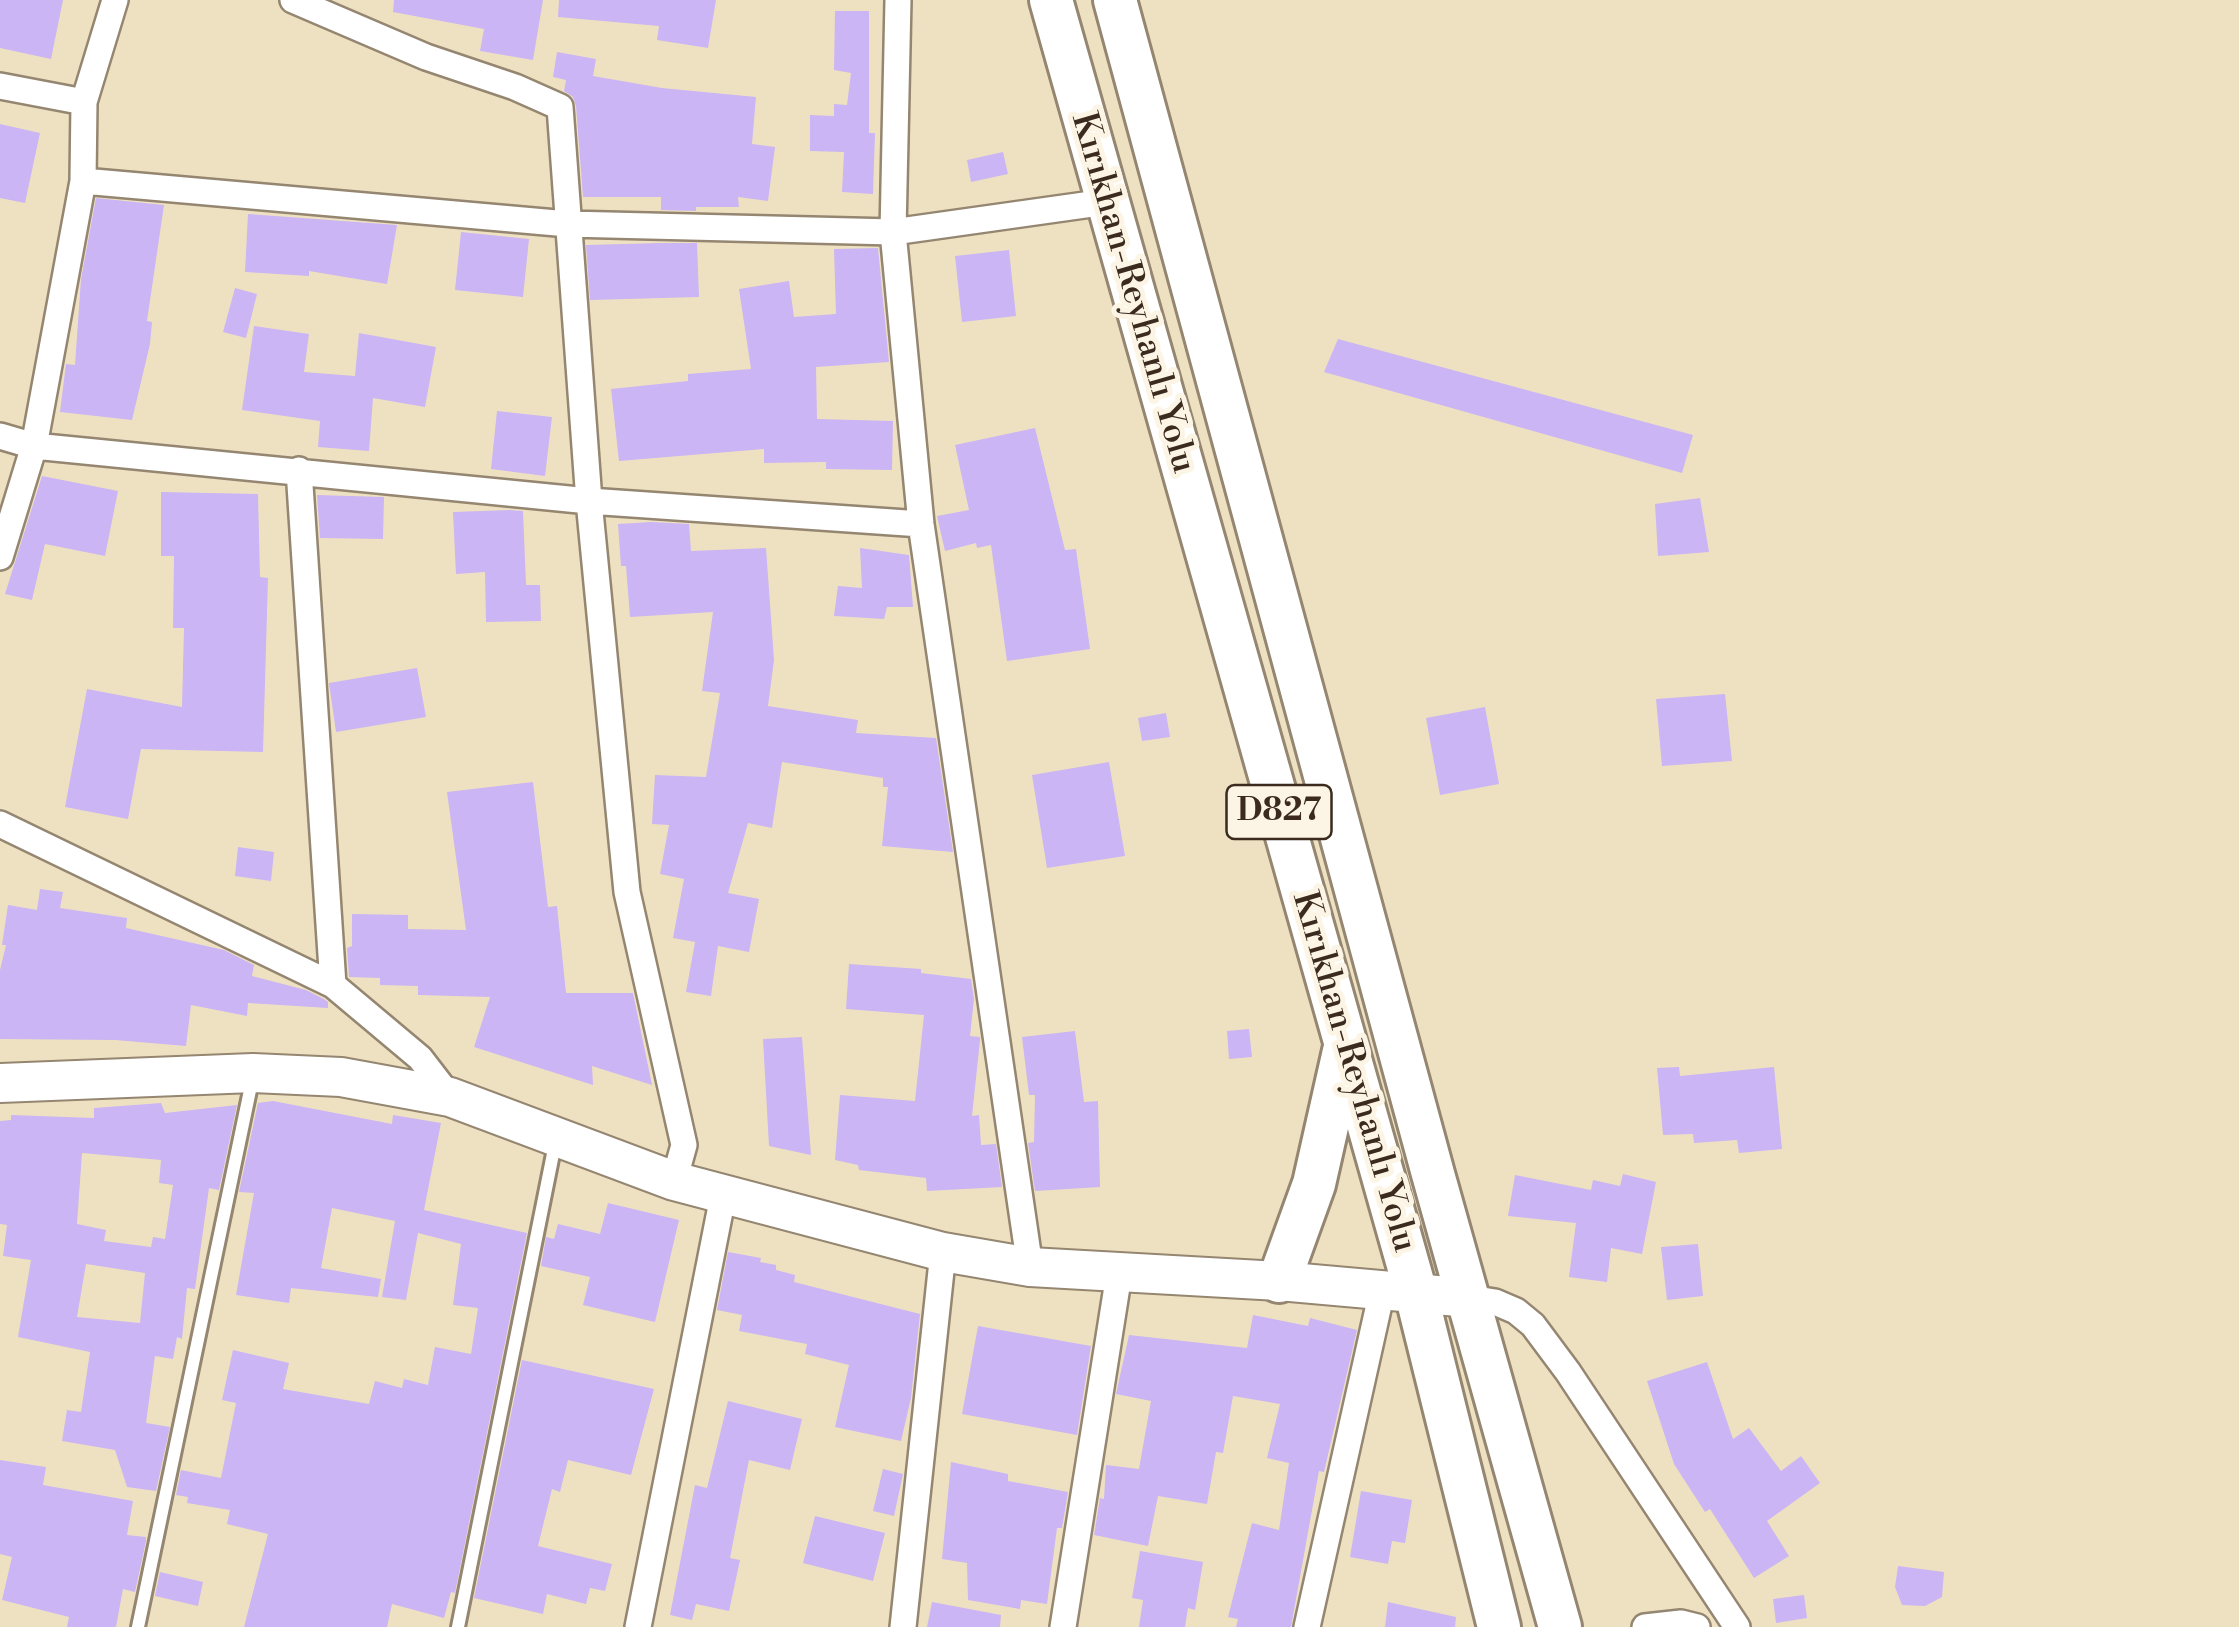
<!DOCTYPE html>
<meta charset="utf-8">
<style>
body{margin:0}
canvas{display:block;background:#eee1c1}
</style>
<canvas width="2239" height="1627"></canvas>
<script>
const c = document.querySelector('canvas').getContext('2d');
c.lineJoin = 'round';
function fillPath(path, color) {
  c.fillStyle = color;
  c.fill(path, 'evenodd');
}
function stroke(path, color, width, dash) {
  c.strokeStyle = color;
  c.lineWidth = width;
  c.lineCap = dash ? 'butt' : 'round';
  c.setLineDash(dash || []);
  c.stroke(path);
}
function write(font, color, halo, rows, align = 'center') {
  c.font = font + ' "Libre Bodoni",serif';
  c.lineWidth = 10;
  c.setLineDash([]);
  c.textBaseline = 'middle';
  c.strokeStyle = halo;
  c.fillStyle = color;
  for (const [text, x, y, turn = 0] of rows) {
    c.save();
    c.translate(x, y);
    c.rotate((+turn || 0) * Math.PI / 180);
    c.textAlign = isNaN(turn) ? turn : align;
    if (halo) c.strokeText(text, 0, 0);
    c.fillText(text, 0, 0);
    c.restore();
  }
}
const building = new Path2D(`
 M0,0H63L51,59L0,48Z
 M394,0H543L533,60L480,51L484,29L393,12Z
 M559,0H716L708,48L657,40L659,26L558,17Z
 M835,11H869V133H875L873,194L842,192L844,152L810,151V115L834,116V104L847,105L851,73L834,70Z
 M557,52L596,59L593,76L662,88L756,97L752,144L775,147L768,201L738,197L739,207H696V211L661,210V197H583L576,106L573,97L564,91L566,80L553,77Z
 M0,124L40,133L25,203L0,198Z
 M1003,152L1008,174L971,182L967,160Z
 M96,198L164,205L147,321L152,322L150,344L132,420L60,412L66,364L75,365L81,279Z
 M248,214L397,225L387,284L309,271V276L245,272Z
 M461,232L529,239L523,297L455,290Z
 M661,243H697L699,297L590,300L586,245Z
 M878,248L889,362L816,367L817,419L893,421L892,470L826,469V462L764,463V449L619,461L611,389L688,381V374L751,369L739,289L789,281L794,317L836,314L834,249Z
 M1009,250L1016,316L962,322L955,256Z
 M235,288L257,294L246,338L223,332Z
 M254,326L309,334L304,372L355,376L359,333L436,347L425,407L373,398L369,451L318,447L320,421L242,410Z
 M1338,339L1693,435L1682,473L1324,372Z
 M497,411L552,417L545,476L491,469Z
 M1035,428L1065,550L1076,549L1090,649L1007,661L991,545L977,548L976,543L945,551L937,516L969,510L955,445Z
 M42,476L118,491L105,556L45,544L32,600L5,594Z
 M161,492L258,494L260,577L268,578L263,752L141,749L128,819L65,807L87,689L182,707L184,628H173L174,556H161Z
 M317,495L384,497L383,539L320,538Z
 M1700,498L1709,552L1658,556L1655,504Z
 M510,510L523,511L526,585H540L541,621L486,622L485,572L456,574L453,512Z
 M651,522L689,524L691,551L766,548L774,660L768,706L858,720L856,733L936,738L953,852L882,846L888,787H883V778L782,762L772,828L748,823L728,893L759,899L749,952L718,946L711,996L686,992L695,942L673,938L684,879L660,874L669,825L652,824L655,775L706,777L720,693L702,691L713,612L630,617L626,566H621L618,524Z
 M860,548L909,555L913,607H887L884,619L834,616L838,586L862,588Z
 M417,668L426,717L336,732L329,683Z
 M1725,694L1732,761L1662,766L1656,699Z
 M1485,707L1499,784L1440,795L1426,718Z
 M1166,713L1170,737L1142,741L1138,718Z
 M1109,762L1125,856L1047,868L1032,775Z
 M533,782L548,907L557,906L566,993H633L652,1085L592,1066L593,1085L474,1047L490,997L418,995V986L380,985V978L349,977L347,948L352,946V914L408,915V929L466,930L447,792Z
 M238,847L274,852L271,881L235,876Z
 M40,889L63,892L60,908L127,918L126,928L224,950L254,965L252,976L306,990L324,999L328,1002V1008L248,1003L247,1016L191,1005L186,1046L115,1040L0,1039V970L6,945H2L8,905L37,910Z
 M849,964L921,969V973L971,979L974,999L970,1036L980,1037V1040L972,1116L979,1115L981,1145L996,1144L1002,1187L927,1191L926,1178L859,1170L858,1165L835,1160L840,1095L915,1101L924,1015L846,1009Z
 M1249,1029L1252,1057L1229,1059L1227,1031Z
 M1075,1031L1084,1102L1098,1101L1100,1187L1035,1191L1028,1143L1034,1142L1035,1095H1029L1022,1037Z
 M802,1037L811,1155L769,1146L763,1039Z
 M1679,1067L1680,1076L1774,1067L1782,1149L1739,1153L1737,1140L1694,1143L1693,1134L1663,1135L1657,1068Z
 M273,1101L392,1124L393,1115L441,1123L424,1210L527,1233L455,1593L451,1592L444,1618L392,1604L387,1627H244L268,1534L227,1524L230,1510L187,1503L188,1497L176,1495L181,1470L221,1478L236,1403L222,1400L233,1350L289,1363L283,1389L369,1404L375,1381L402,1388L404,1379L428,1385L435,1347L471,1354L478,1308L453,1305L461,1244L418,1233L406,1300L382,1297L395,1221L332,1208L321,1268L381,1279L378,1297L291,1288L289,1303L236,1295L254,1193L239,1192L258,1103Z
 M161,1103L165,1113L237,1105L219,1190L209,1188L195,1289L187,1288L182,1339L177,1337L173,1359L155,1356L146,1423L170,1427L156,1491L127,1487L115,1450L62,1441L67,1410L81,1412L90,1352L18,1337L31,1260L3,1256L7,1225L0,1224V1121L11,1120V1115L94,1118V1108ZM82,1153L161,1160L159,1183L173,1185L165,1239L153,1237L151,1247L104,1241L106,1230L77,1224ZM86,1264L145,1273L140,1323L77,1317Z
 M1623,1174L1656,1182L1642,1254L1611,1248L1607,1282L1569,1277L1576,1223L1508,1216L1515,1175L1591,1190L1593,1180L1620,1186Z
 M608,1203L679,1220L655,1322L583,1305L590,1277L541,1266L546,1237L554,1239L558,1224L600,1234Z
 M1698,1244L1703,1296L1667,1300L1661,1247Z
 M728,1252L761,1258L760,1262L776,1265V1270L795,1275L794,1282L920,1314L911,1398L901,1441L835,1427L849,1365L805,1354L807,1344L739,1331L742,1315L717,1310Z
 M1253,1315L1308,1326L1310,1318L1357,1330L1324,1472L1319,1471L1291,1627H1236L1238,1619L1228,1617L1252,1523L1279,1530L1289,1463L1267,1458L1280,1404L1233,1396L1223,1453L1216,1452L1207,1504L1158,1496L1148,1546L1094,1535L1100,1498L1104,1499L1106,1465L1139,1469L1151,1401L1116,1394L1129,1335L1247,1348Z
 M978,1326L1091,1346L1077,1435L962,1414Z
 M522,1360L654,1389L631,1475L568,1460L560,1492L552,1489L538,1546L612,1564L605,1591L590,1588L586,1604L547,1594L543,1614L474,1598Z
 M1707,1362L1733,1439L1749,1428L1781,1471L1801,1456L1820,1483L1767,1521L1789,1556L1754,1578L1710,1509L1705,1512L1674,1464L1647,1381Z
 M728,1401L802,1419L790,1470L749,1460L730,1558L740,1560L729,1611L696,1604L692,1620L670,1615L695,1485L707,1488Z
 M0,1460L46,1467L43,1485L133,1501L127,1535L146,1537V1541L135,1592L123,1589L116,1627H67L69,1617L2,1600L12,1557L0,1554Z
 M951,1462L1008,1474V1481L1068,1492L1062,1528H1057L1047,1604L1021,1600L1020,1609L968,1600L967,1563L942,1559Z
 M883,1469L903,1474L894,1516L873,1511Z
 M1361,1491L1412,1500L1405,1543L1392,1541L1388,1564L1350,1557Z
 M815,1516L885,1533L873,1581L803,1563Z
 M1140,1551L1203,1562L1195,1610L1188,1608L1185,1627H1139L1143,1600L1132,1598Z
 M1898,1566L1944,1572L1942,1597L1925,1606L1902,1605L1895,1587Z
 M160,1572L203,1582L198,1606L155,1596Z
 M1804,1595L1807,1618L1776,1623L1773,1599Z
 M932,1602L1001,1615L1000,1627H927Z
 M1388,1602L1456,1617L1455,1627H1385Z`);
const service = new Path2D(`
 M138,1627L253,1076
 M458,1627L556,1139`);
const minor = new Path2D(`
 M293,0L426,57L515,87L560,107L589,501L627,892L684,1145L674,1181
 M898,0L893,232L921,524L1030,1267
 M0,86L84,102
 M83,181L568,224L893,232L1106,202
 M0,436L34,446L589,501L921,524
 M299,470L333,985
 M0,557L34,446L83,181L84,102L115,0
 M0,824L333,985L420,1058L450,1097
 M1470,1298L1495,1302L1516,1311L1533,1325L1568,1372L1737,1627
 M638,1627L723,1196
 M903,1627L943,1252
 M1063,1627L1119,1274
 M1307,1627L1382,1291
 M1645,1627L1681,1623L1697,1627`);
const secondary = new Path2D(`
 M0,1083L253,1073L341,1077L450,1097L674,1181L943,1252L1030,1267L1279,1281L1470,1298`);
const trunk = new Path2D(`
 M1051,0L1416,1293L1499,1627
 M1115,0L1433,1174L1560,1627
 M1279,1281L1314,1184L1344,1051`);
const shields = [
 [1279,812,105]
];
const shieldNames = [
 ["D827",1279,812]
];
const streetNames = [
 ["Kırıkhan-Reyhanlı Yolu",1132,293,74],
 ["Kırıkhan-Reyhanlı Yolu",1353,1072,74]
];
fillPath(building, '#cbb5f4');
stroke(service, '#948670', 18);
stroke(minor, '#948670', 30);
stroke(secondary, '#948670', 42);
stroke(trunk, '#948670', 48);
stroke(service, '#fff', 12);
stroke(minor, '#fff', 25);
stroke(secondary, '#fff', 38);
stroke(trunk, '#fff', 42);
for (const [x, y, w] of shields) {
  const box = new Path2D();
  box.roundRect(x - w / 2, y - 27, w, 54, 8);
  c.fillStyle = '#fcf5e5';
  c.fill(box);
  stroke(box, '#3b2a1e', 2.5);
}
write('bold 32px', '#3b2a1e', null, shieldNames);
write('35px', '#3b2a1e', '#fcf5e5', streetNames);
</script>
